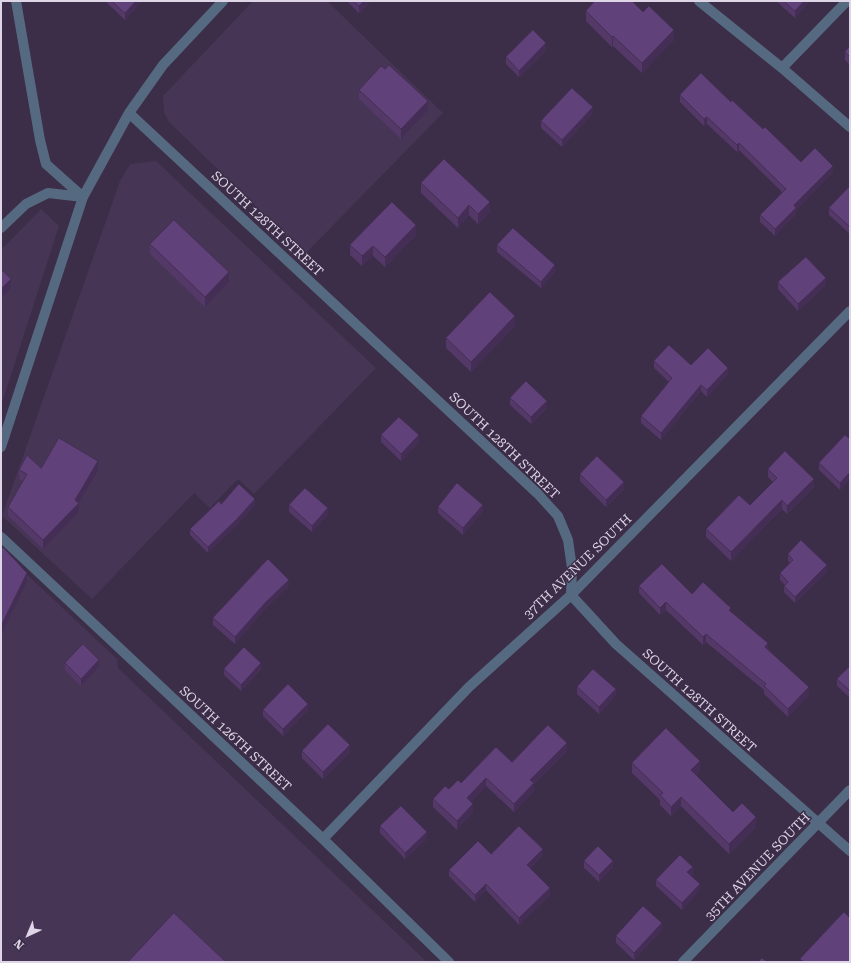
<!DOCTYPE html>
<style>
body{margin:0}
#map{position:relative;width:851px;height:963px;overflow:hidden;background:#3c2d48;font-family:"Roboto Serif",serif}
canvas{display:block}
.frame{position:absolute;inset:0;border:2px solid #ded5e6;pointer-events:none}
.north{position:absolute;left:8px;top:915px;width:40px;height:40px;-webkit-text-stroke:3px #3c2d48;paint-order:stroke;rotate:224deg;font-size:11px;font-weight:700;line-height:16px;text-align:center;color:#ded5e6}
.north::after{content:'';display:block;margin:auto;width:14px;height:18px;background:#ded5e6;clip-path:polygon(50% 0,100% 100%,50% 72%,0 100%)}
</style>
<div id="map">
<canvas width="851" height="963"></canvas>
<div class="frame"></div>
<div class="north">N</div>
</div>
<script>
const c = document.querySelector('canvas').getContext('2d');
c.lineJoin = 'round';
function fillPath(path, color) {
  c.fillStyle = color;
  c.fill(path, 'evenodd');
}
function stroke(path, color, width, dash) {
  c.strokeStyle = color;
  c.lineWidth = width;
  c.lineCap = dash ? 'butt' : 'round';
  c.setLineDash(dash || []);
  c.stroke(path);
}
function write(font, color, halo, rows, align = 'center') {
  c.font = font + ' "Roboto Serif",serif';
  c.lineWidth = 3;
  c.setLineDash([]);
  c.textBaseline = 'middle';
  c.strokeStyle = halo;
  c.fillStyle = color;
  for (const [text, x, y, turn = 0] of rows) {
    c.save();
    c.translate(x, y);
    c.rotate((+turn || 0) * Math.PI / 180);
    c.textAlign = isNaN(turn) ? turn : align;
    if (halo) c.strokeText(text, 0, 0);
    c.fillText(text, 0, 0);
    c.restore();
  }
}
const built = new Path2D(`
 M253,1H327L443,113L305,254L169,122L164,112L163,96Z
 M156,161L376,368L254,494L238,479L210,508L194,493L92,599L2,516L120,181L130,164Z
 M41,209L59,226L1,406V250Z
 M1,551L3,552L117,659L118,668L427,962H1Z`);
const minor = new Path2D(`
 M16,1L40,140L46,164L83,197
 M699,1L782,68L850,127
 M782,68L847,1
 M129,113L538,494L558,516L568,540L572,568L571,595L616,644L850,851
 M1,228L26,204L48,193L83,197
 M1,447L83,197L129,113L163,65L223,1
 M1,537L323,839L449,962
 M323,839L469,687L571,595L850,311
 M683,962L850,790`);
const wall = new Path2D(`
 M105,1H142L125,20Z
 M347,1H371L359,13Z
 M776,1H810L795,18Z
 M586,11L643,12L674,40L642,73L613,46L612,47L586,21Z
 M850,46V65L845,60V52Z
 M546,50L519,77L506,64V57Z
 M385,69L428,110L401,139L359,99V90Z
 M680,95L731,102L801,162L833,172L796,210V214L775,236L760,222V215L782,192L739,150L737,152L707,124L704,126L680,102Z
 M593,113L562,147L541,128V121Z
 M421,183L490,212L478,224L469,215L458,228L421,193Z
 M850,186V234L829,215V208Z
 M416,235L385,267L373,256L362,266L350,255V245Z
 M150,244L229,282L205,307L150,254Z
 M497,245L555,272L541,288L497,252Z
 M778,282L826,285L798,311L778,289Z
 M515,326L471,372L446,348V338Z
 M654,361L691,365L728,374L707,397L701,391L661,440L641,423V416L669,382L654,368Z
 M510,398L547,408L531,424L510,405Z
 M381,435L419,442L401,461L381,442Z
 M850,439V479L840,490L819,470V463Z
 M41,468L98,470L79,503V512L43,549L8,516V507L23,481L19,479V470Z
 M768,469L814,487L787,514L782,509L731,561L706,537V529L750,505L773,482L768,477Z
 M580,474L624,489L606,507L580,481Z
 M221,504L255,505L237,525L208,553L190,535V529Z
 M289,505L328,515L312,532L289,512Z
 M438,507L483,511L463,535L438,513Z
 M788,554L827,572L795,603L784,592V586L785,585L780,580V573L790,563L788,561Z
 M289,586L265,609L235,644L213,625V618Z
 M639,586L692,594L731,612L768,649L809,695L788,717L764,694V690L706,642L703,645L666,610L660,615L639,593Z
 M65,663L99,667L81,686L65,670Z
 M850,666V698L837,686V679Z
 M224,669L261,670L241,691L224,675Z
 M577,687L616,695L599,714L577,694Z
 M263,710H308L283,736L263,716Z
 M302,751L350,752L323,779L302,758Z
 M567,751L534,784V791L514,812L486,786L471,802L473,812L457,830L433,807V799L449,789L461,783L512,762Z
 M632,763L700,770L696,775L733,812L756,827L729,854L681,806L671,816L660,805V800L632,773Z
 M380,826L427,839L405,859L380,833Z
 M491,854L543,855L530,868L550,895L519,925L486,890L475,902L449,876V870Z
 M584,861L613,867L599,882L584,868Z
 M693,874L691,876L700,890L682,910L656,886V880Z
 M662,930L634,960L616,943V936Z`);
const shadedWall = new Path2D(`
 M136,1H142L125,20V13Z
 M364,1H371L359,13V6Z
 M804,1H810L795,18V11Z
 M674,30V40L642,73V63Z
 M613,36V46L612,47V37Z
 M546,43V50L519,77V71Z
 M428,101V110L401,139V129Z
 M593,107V113L562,147V140Z
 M707,117V124L704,126V119Z
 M739,143V150L737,152V145Z
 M833,166V172L796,210V214L775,236V229L794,205Z
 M490,202V212L478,224V214Z
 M469,205V215L458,228V218Z
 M416,225V235L385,267V257Z
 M373,246V256L362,266V256Z
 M555,265V272L541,288V282Z
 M229,272V282L205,307V297Z
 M826,278V285L798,311V304Z
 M11,279V288L1,299V289Z
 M515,316V326L471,372V362Z
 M728,368V374L707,397V390Z
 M701,385V391L661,440V433Z
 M547,401V408L531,424V417Z
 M419,435V442L401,461V454Z
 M98,461V470L79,503V512L43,549V540L75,500Z
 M850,472V479L840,490V483Z
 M814,479V487L787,514V506Z
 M624,482V489L606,507V500Z
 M255,499V505L237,525L208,553V547Z
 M782,500V509L731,561V552Z
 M483,505V511L463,535V528Z
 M328,508V515L312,532V526Z
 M827,565V572L795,603V597Z
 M27,573V582L1,635V626Z
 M289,580V586L265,609L235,644V637L265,603Z
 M666,602V610L660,615V608Z
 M706,634V642L703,645V637Z
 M768,643V651L765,647Z
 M99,660V667L81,686V679Z
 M261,663V670L241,691V685Z
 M809,687V695L788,717V709Z
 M616,689V695L599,714V707Z
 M308,704V710L283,736V729Z
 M567,743V751L534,784V791L514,812V804L530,780Z
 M350,745V752L323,779V772Z
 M700,761V770L691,780V770Z
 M486,778V786L467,806V798Z
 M681,797V806L671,816V807Z
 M473,804V812L457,830V821Z
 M756,817V827L729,854V844Z
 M427,832V839L405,859V853Z
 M543,849V855L527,871V865Z
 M613,861V867L599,882V875Z
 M693,867V874L687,879V872Z
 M486,884V890L475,902V895Z
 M700,884V890L682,910V903Z
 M550,888V895L519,925V918Z
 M662,923V930L634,960V953Z`);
const building = new Path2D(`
 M112,1H136L125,13Z
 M354,1H364L359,6Z
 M595,1H632L643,12L649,6L674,30L642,63L613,36L612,37L586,11Z
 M784,1H804L795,11Z
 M533,30L546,43L519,71L506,57Z
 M850,46V57L845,52Z
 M389,65L428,101L401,129L359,90L381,66L385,69Z
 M701,73L731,102L732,100L763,129L765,127L801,162L815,148L833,166L794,205L796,208L775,229L760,215L786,189L739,143L737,145L707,117L704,119L680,95Z
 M572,88L593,107L562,140L541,121Z
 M444,159L490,202L478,214L469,205L458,218L421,183Z
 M850,186V227L829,208Z
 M392,202L416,225L385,257L373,246L362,256L350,245Z
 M174,220L229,272L205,297L150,244Z
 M513,228L555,265L541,282L497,245Z
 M806,257L826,278L798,304L778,282Z
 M1,269L11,279L1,289Z
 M490,292L515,316L471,362L446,338Z
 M669,345L691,365L708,348L728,368L707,390L701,385L661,433L641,416L672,378L654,361Z
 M526,381L547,401L531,417L510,398Z
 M399,417L419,435L401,454L381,435Z
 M845,435L850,439V472L840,483L819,463Z
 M59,438L98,461L75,500L79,503L43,540L8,507L27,474L19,470L27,455L41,468Z
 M785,451L814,479L787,506L782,500L731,552L706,529L739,495L750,505L777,478L768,469Z
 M597,456L624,482L606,500L580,474Z
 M457,483L483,505L463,528L438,507Z
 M239,484L255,499L237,519L208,547L190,529L219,501L221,504Z
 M305,488L328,508L312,526L289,505Z
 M801,540L827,565L795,597L784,586L788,582L780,573L793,560L788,554Z
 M3,547L27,573L1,626V551Z
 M268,559L289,580L265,603L235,637L213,618Z
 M662,564L692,594L703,582L731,608L729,610L768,643L765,647L809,687L788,709L764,686L766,684L706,634L703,637L666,602L660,608L639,586Z
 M83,644L99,660L81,679L65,663Z
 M244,647L261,663L241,685L224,669Z
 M850,666V691L837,679Z
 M593,669L616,689L599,707L577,687Z
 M288,684L308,704L283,729L263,710Z
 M328,724L350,745L323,772L302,751Z
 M548,725L567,743L530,780L534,783L514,804L486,778L467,798L473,804L457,821L433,799L445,786L449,789L458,780L461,783L496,747L512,762Z
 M666,728L700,761L691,770L733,812L742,803L756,817L729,844L681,797L671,807L660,795L663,793L632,763Z
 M401,806L427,832L405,853L380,826Z
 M519,826L543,849L527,865L550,888L519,918L486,884L475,895L449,870L478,841L491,854Z
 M598,846L613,861L599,875L584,861Z
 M680,855L693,867L687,872L700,884L682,903L656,880Z
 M643,906L662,923L634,953L616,936Z
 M844,912L850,918V962H804L800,959Z
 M174,913L226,962H128Z
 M762,958L767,962H758Z`);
const streetNames = [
 ["SOUTH 128TH STREET",267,224,43],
 ["SOUTH 128TH STREET",504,446,44],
 ["37TH AVENUE SOUTH",578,567,-44],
 ["SOUTH 128TH STREET",699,701,42],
 ["SOUTH 126TH STREET",235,739,43],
 ["35TH AVENUE SOUTH",758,867,-46]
];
fillPath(built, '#473555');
stroke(minor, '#556a80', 10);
fillPath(wall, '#533868');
fillPath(shadedWall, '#442e55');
fillPath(building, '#614179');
stroke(building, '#442e55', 1);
write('13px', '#ded5e6', '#3c2d48', streetNames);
</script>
